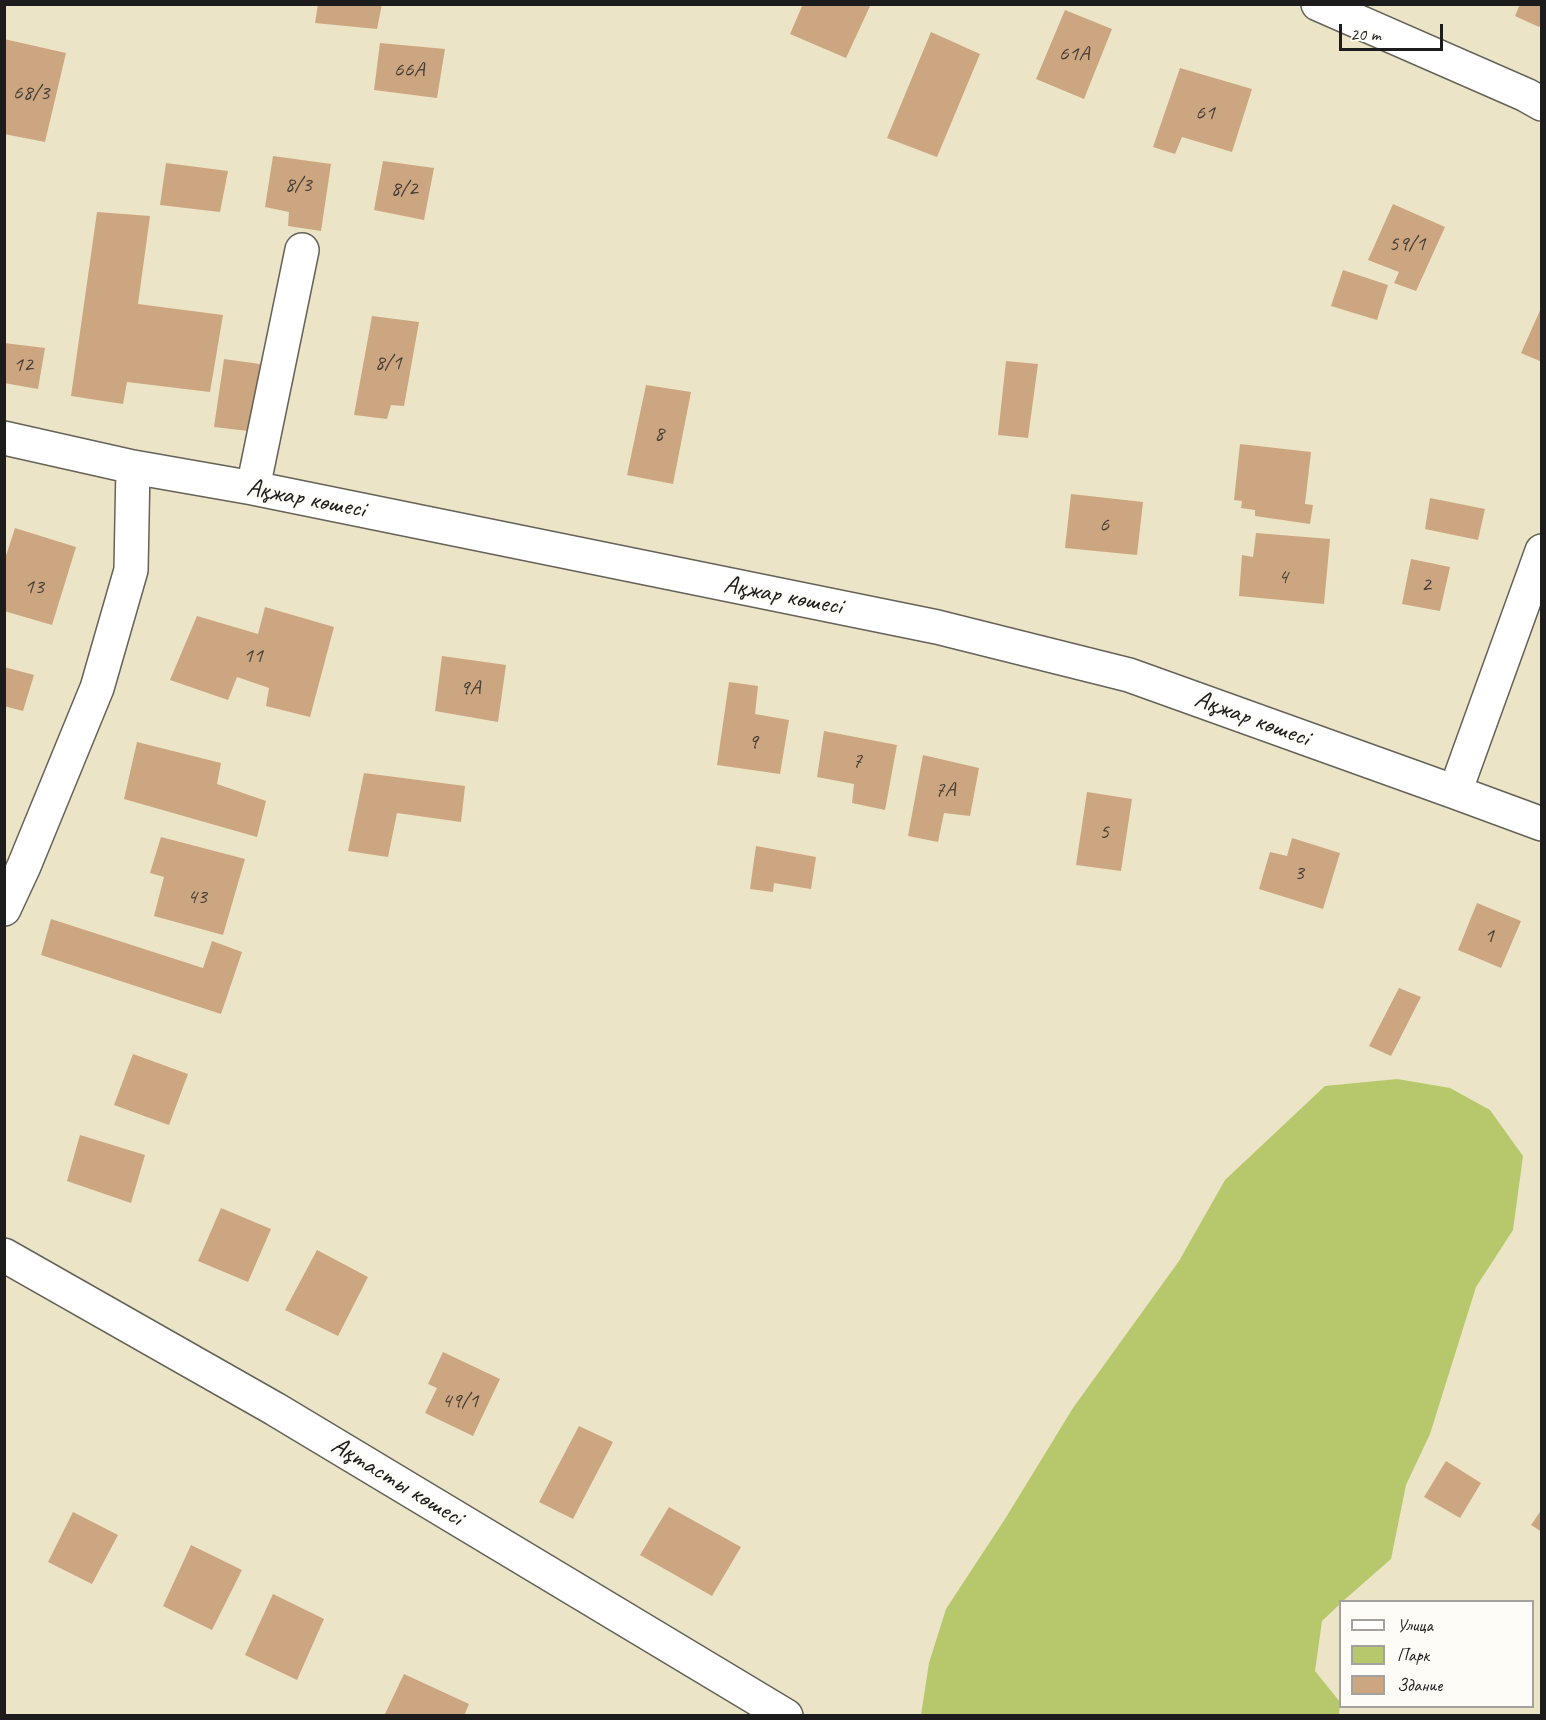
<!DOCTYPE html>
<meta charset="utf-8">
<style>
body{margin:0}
#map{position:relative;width:1546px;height:1720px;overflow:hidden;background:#ece4c6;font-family:Caveat,sans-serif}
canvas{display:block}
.frame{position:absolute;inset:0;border:6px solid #1c1c1c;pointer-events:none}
.legend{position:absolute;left:1339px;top:1600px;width:195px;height:108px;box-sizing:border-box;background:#fdfcf7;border:2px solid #a3a29f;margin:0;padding:8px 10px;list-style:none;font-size:18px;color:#1c1c1c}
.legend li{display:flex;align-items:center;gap:12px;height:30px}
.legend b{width:30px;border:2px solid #a3a29f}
.scale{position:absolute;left:1339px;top:24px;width:104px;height:27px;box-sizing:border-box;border:3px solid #1c1c1c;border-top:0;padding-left:8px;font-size:18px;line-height:21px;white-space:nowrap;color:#1c1c1c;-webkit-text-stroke:4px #fdfcf7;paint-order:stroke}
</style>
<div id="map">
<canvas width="1546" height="1720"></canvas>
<div class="frame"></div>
<ul class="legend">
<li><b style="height:8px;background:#fff"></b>Улица</li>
<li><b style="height:16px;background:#b6c86b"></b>Парк</li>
<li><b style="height:16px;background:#cca681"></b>Здание</li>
</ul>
<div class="scale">20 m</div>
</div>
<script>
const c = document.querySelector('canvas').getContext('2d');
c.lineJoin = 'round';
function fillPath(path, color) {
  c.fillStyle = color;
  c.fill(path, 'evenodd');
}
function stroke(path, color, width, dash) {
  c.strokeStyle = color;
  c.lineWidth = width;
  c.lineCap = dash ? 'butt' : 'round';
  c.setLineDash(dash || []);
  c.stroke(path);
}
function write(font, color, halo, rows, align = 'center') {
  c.font = font + ' Caveat,sans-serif';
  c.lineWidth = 5;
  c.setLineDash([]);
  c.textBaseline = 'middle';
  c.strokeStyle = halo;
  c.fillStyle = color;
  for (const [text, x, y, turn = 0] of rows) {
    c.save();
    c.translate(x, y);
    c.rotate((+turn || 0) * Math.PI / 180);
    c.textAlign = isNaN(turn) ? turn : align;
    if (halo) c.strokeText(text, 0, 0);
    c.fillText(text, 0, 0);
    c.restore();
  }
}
const green = new Path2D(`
 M1397,1079L1450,1088L1490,1110L1523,1156L1513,1230L1476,1287L1430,1434L1406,1485L1391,1559L1343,1601L1340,1602V1604L1322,1621L1315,1671L1340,1702L1339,1715H921L929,1663L946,1609L1005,1519L1073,1408L1179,1261L1225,1180L1325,1086Z`);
const building = new Path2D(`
 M318,4H382L377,29L315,23Z
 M803,4H871L846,58L790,34Z
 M1520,4H1542V22L1539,27L1515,16Z
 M1065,10L1112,29L1084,99L1036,79Z
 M931,32L980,54L937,157L887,138Z
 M4,39L66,53L45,142L4,134Z
 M380,43L445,49L437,98L374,90Z
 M1180,68L1252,89L1232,152L1182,137L1175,154L1153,147Z
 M273,156L331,164L321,231L288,226L289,212L265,207Z
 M383,161L434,168L424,220L374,210Z
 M166,163L228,171L220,212L160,205Z
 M1393,204L1445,227L1416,291L1394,283L1399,272L1368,260Z
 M97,212L150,216L138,304L223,315L210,392L127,382L123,404L71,396Z
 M1343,270L1388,285L1377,320L1331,306Z
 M1542,306V362L1521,353Z
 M372,316L419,322L404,406L391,405L387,419L354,415Z
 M4,343L45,348L38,389L4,383Z
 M224,359L267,365L257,432L214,427Z
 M1006,361L1038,364L1028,438L998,435Z
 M646,385L691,392L673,484L627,475Z
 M1240,444L1311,452L1305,504L1313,505L1310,524L1255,516V510L1241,508L1242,501L1234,500Z
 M1071,494L1143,502L1137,555L1065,548Z
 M1430,498L1485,509L1478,540L1425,529Z
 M15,528L76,547L52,625L4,611V562Z
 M1256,533L1330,539L1324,604L1239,596L1242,555L1253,557Z
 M1411,559L1450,567L1440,611L1402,604Z
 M265,607L334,627L310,717L266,706L269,688L237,677L228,700L170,680L197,616L258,634Z
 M442,656L506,665L498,722L435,711Z
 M4,667L34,675L23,711L4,706Z
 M729,682L758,686L755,714L789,720L780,774L717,765Z
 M824,731L897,745L885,810L852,803L854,784L817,777Z
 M137,742L221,763L217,784L266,801L257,837L124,799Z
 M923,755L979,768L970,816L944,813L938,842L908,836Z
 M364,773L465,786L461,822L397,813L388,857L348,851Z
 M1087,792L1132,799L1121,871L1076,865Z
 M161,837L245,859L223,935L154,916L164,877L150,873Z
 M1292,838L1340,853L1323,909L1259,889L1270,852L1287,856Z
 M756,846L816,857L811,889L774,883L773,892L750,889Z
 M1477,903L1521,921L1501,968L1458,950Z
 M51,919L203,968L212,941L242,952L221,1014L41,955Z
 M1399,988L1421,997L1391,1056L1369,1046Z
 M133,1054L188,1074L169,1125L114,1105Z
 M80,1135L145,1155L131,1203L67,1181Z
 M221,1208L271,1229L248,1282L198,1261Z
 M317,1250L368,1277L338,1336L285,1310Z
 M443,1352L500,1379L473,1436L425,1413L437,1388L428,1384Z
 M579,1426L613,1442L573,1519L539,1502Z
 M1446,1461L1481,1483L1460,1518L1424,1497Z
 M669,1507L741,1547L712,1596L640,1555Z
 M1542,1509V1532L1531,1525Z
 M73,1512L118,1535L92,1584L48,1562Z
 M191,1545L242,1570L212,1630L163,1606Z
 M273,1594L324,1619L297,1680L245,1655Z
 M404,1674L469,1704L464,1716H384Z`);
const street = new Path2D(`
 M1318,4L1526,95L1542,104
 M4,438L133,467L253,488L937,627L1129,675L1455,792L1542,824
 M253,488L302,250
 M1455,792L1542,551
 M4,909L24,866L97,688L131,570L133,467
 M4,1255L275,1409L786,1716`);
const numberNames = [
 ["61А",1074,54],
 ["66А",409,70],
 ["68/3",31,93],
 ["61",1205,113],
 ["8/3",298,185],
 ["8/2",404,189],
 ["59/1",1407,244],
 ["8/1",388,363],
 ["12",23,365],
 ["8",659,434],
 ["6",1104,525],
 ["4",1283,577],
 ["2",1426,585],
 ["13",34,587],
 ["11",253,656],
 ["9А",470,688],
 ["9",753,742],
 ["7",857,761],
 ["7А",945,790],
 ["5",1104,832],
 ["3",1299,873],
 ["43",197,897],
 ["1",1489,936],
 ["49/1",460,1401]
];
const streetNames = [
 ["Ақжар көшесі",306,499,11],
 ["Ақжар көшесі",783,596,11],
 ["Ақжар көшесі",1252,719,20],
 ["Ақтасты көшесі",397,1482,31]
];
fillPath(green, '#b6c86b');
fillPath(building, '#cca681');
stroke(street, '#656258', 36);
stroke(street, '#fff', 33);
write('22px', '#483e35', null, numberNames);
write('26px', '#1c1c1c', '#fdfcf7', streetNames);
</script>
